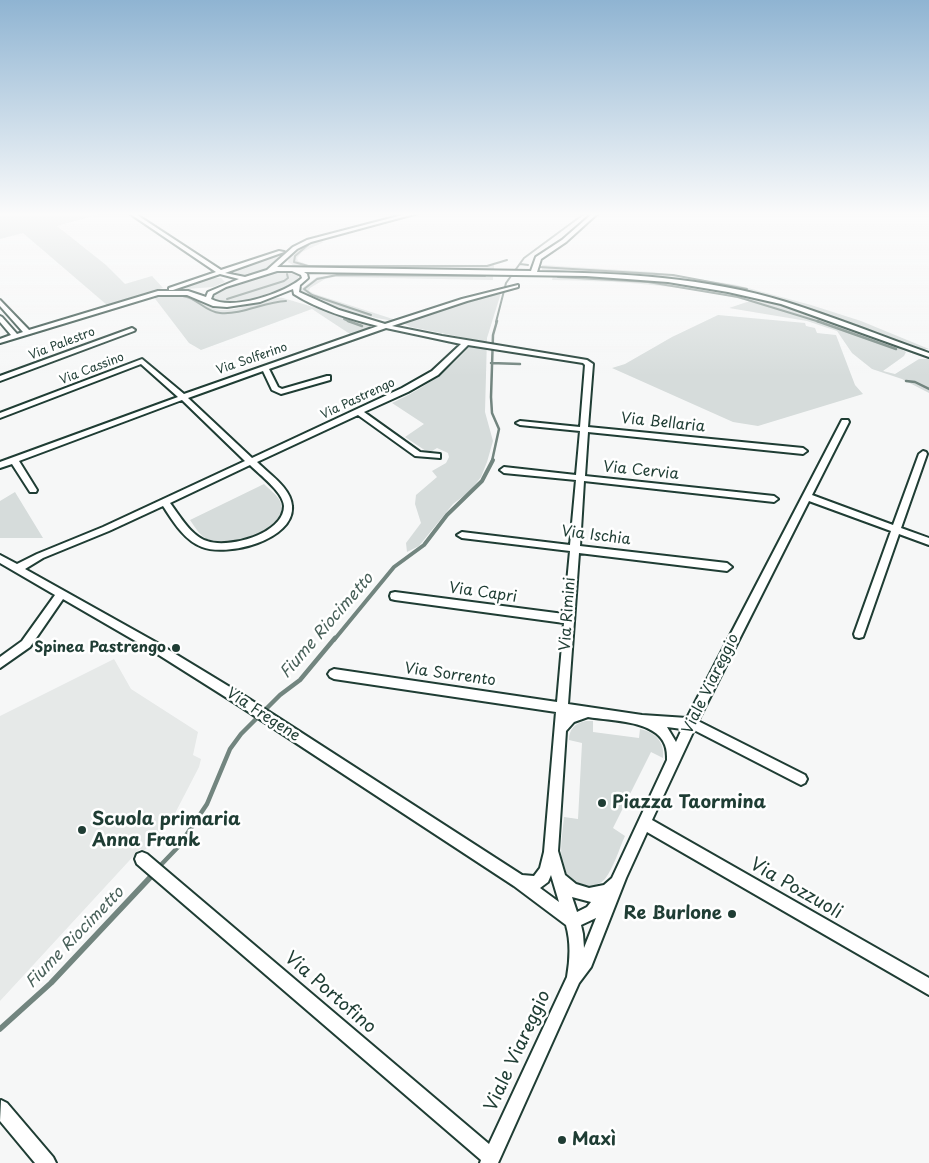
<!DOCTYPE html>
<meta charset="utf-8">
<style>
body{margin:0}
canvas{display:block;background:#f6f7f7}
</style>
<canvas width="929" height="1163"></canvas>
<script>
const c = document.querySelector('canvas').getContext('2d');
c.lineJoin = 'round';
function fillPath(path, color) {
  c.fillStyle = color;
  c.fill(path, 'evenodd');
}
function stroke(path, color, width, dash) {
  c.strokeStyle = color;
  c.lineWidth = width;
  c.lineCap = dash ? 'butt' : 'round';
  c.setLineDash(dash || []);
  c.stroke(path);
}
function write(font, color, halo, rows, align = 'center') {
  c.font = font + ' "Playpen Sans",sans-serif';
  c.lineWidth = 5;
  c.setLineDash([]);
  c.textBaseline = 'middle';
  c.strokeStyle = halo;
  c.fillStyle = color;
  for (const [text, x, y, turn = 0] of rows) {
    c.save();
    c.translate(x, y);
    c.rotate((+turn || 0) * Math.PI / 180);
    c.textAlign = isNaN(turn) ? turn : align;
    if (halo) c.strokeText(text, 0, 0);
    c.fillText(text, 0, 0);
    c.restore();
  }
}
const built = new Path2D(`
 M114,659L131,689L198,732L193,755L201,759L199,767L170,823L144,851L140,849L0,1001V716Z`);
const green = new Path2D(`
 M0,213H104L57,226L106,265L125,284L152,276L163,288L107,305L23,233L0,239Z
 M318,240L324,242L302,252L297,258L298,261L309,265H494V269H311L296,267L288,262L289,258L298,249Z
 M286,252C273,264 253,283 233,274L238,269Z
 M542,265L653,272L737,285L811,305L861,321L929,349H922C864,328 806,304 745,290C678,275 610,272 542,270Z
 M275,272L289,271L298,275L299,279C293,285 242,304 233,304C227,304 219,303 214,300V295L219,291Z
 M353,273L493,275V280L334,277L325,279L310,288L309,291L315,294L396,320C383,323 306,300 300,290L317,277Z
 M553,276C609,276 665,280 720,290C780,302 837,324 894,345L906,352L904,356L883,371L895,374L919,359H929V393L902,379L872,369L852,353L837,331L807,321L729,308L750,301C684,285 619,281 552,280Z
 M211,278H221L225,282L213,287L174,290Z
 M501,293L487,338L485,412L493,441L487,462L481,477L470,491L453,504L419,546L407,552L406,543L421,523L415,504L416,495L437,477L432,471L446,463L449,457L448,453L437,448L429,453L405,437L424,424L392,403C430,385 448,371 476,340L411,327L399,321L473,299Z
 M157,295C168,295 182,292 192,295C204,299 208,310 223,310C244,311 262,296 283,298L370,324L371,327L353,336L312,309L201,350L189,343L153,296Z
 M718,315L805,323L806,326L815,328L817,333L836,335L855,385L863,394L758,426L733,422L612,368L625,364L672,337Z
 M264,484C269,489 277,495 280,501C293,529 225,552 205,538C199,534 194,526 190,520Z
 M15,492L43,538H0V501Z
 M586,721H593V732L639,738L640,729C655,732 665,742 663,758L651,752L613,828L625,836C619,849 614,867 605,879C600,885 591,887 583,885C553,878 562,840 564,817L578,819L582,743L569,740C569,729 575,723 586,721Z`);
const streamFar4 = new Path2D(`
 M308,245L295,256L294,262L308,266H487L507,260
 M520,264L528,265
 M539,267L673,275L747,289
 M558,277L648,282L738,297L820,322
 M169,295C177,295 185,295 192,299C202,304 208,312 220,313C242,315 264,302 286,301
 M227,299L284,281L288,278L287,274
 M371,315L312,295L304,289L317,279L337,275L485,276
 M344,319L351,322
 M496,322L506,283L524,258L585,213`);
const streamFar3 = new Path2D(`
 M348,321L362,326
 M817,321L896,349
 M491,363L520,364
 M906,381L915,382L929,389
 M492,461L499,429L492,413L491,397L493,335L497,321`);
const streamFar2 = new Path2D(`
 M334,640L394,567L424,545L447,515L482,481L493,460`);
const streamFar1 = new Path2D(`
 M157,869L179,846L207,804L230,749L241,734L280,695L300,680L335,638`);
const stream = new Path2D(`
 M0,1029L51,983L159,868`);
const street = new Path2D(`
 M129,213H134L221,270L279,251L284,252L225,273L245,277L267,270L293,247L307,240L410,213H418L311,242L297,249L277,267L531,271L536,257L562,240L593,213H598L566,242L541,259L537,272C620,273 706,277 786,302C834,317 881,336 929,353V357L781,304L728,292L668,282L586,276L304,272L307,274L308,278L300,285L299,292L339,310L385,324L462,299L518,285V287L467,301L392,326L442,336L587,360L593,364L588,427L803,448L807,451L803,454L588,432L585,476L774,496L778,499L774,502L584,481L580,546L727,563L732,567L727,571L579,553L568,704L642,715L687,718L842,420H848L849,422L812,495L893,525L919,454L923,451L926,452L927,454L901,528L929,538V545L899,534L863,637L859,638L855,637L854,634L891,531L809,501L698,721L805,775L807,779L805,783L801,785L797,783L694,730L652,820L929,978V995L647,832L626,878L591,967L579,983L498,1163H480L481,1160L137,864L135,859L137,854L142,852L147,854L489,1144L567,977C570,960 571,942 566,925L514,886L235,703L151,650L63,599L30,647L0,668V657L22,641L55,595L0,563V555L17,564L37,554L103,527L245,461L182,400L19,461L37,490L36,492H30L12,464L0,468V462L178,397L141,364L0,418V413L142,359L184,394L378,326C350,319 319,310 294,294L293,289L260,302L227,307L213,306L187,295H158L0,343V339L11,335L0,322V316L2,317L17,334L23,332L0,306V300L29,330L158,291H188L206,297L208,292L239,279L220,274L173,290H169V288L216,272ZM277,271H292L301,275L302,278C285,293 233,311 211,299L213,294L226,287ZM386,328L461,344L432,371L402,388L252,458L188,398L263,371L272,390L281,394L330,380V376H327L282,389L278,387L269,369ZM468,345L583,363L585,365L580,427L520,421L516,423L520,425L580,431L576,475L504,467L500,470L504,473L576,480L570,545L462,532L457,535L462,538L570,551L564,614L395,592L391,593L390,596L391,599L395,600L564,623L557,702L334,669L330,671L328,674L330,677L334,679L556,712L544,852L540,868L534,876L522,875L243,695L159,644L25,569L43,558L109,531L163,506C173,521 184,540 202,547C227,557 295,540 292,506C291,488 269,474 257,462L358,415L415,456L440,458V454L420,452L364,412L408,392L438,375ZM250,465C260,475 283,492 284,506C284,534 228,549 207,541C191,536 180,516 170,503ZM588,717C611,721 656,720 665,745C667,750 667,755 667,760L612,878L604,885L589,888L576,884L565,875L558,851L566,731L574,722ZM667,727L682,729L676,742ZM551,875L559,902L540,888L548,882ZM572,897L591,902L587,907L577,912ZM596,918L584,948L583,934L581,925Z
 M132,328L135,330L134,331L0,381V376Z
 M1,1100L7,1103L53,1157L56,1163H35L0,1121Z`);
const markers = [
 [176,648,5,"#1f3d34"],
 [602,803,5,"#1f3d34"],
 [82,830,5,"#1f3d34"],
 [732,914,5,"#1f3d34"],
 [562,1140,5,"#1f3d34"]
];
const farStreetnames = [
 ["Via Palestro",62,344,-21],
 ["Via Solferino",252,359,-19],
 ["Via Cassino",92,369,-21],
 ["Via Pastrengo",358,399,-25]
];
const streetNames = [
 ["Via Bellaria",663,423,6],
 ["Via Cervia",641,471,6],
 ["Via Ischia",596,536,7],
 ["Via Capri",483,593,8],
 ["Via Rimini",568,614,-86],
 ["Via Sorrento",450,675,8],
 ["Viale Viareggio",711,684,-64],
 ["Via Fregene",263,715,33]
];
const poiNames = [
 ["Spinea Pastrengo",166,648]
];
const waterNames = [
 ["Fiume Riocimetto",327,626,-49],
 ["Fiume Riocimetto",75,938,-46]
];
const nearPoinames = [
 ["Piazza Taormina",612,803],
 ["Scuola primaria",92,820],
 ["Anna Frank",92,841],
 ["Re Burlone",722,914,"right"],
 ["Maxì",572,1140]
];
const nearStreetnames = [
 ["Via Pozzuoli",796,889,30],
 ["Via Portofino",330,993,41],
 ["Viale Viareggio",518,1051,-65]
];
fillPath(built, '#e6e9e8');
fillPath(green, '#d6dcdb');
stroke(streamFar4, '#72857f', 2);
stroke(streamFar3, '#72857f', 2.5);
stroke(streamFar2, '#72857f', 4);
stroke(streamFar1, '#72857f', 4.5);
stroke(stream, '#72857f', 5.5);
stroke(street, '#1f3d34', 4);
fillPath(street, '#fff');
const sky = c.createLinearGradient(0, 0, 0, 376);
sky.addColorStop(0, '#8fb4d2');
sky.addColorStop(0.57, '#fbfbfb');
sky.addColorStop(1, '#fbfbfb00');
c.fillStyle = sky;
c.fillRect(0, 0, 929, 376);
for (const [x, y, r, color] of markers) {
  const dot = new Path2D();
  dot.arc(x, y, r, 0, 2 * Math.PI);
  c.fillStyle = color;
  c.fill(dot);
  stroke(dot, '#fff', 2);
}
write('12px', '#1f3d34', '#fff', farStreetnames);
write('15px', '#1f3d34', '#fff', streetNames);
write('bold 15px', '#1f3d34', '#fff', poiNames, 'right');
write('italic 16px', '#49615a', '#fff', waterNames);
write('bold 18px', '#1f3d34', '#fff', nearPoinames, 'left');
write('18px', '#1f3d34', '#fff', nearStreetnames);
</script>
